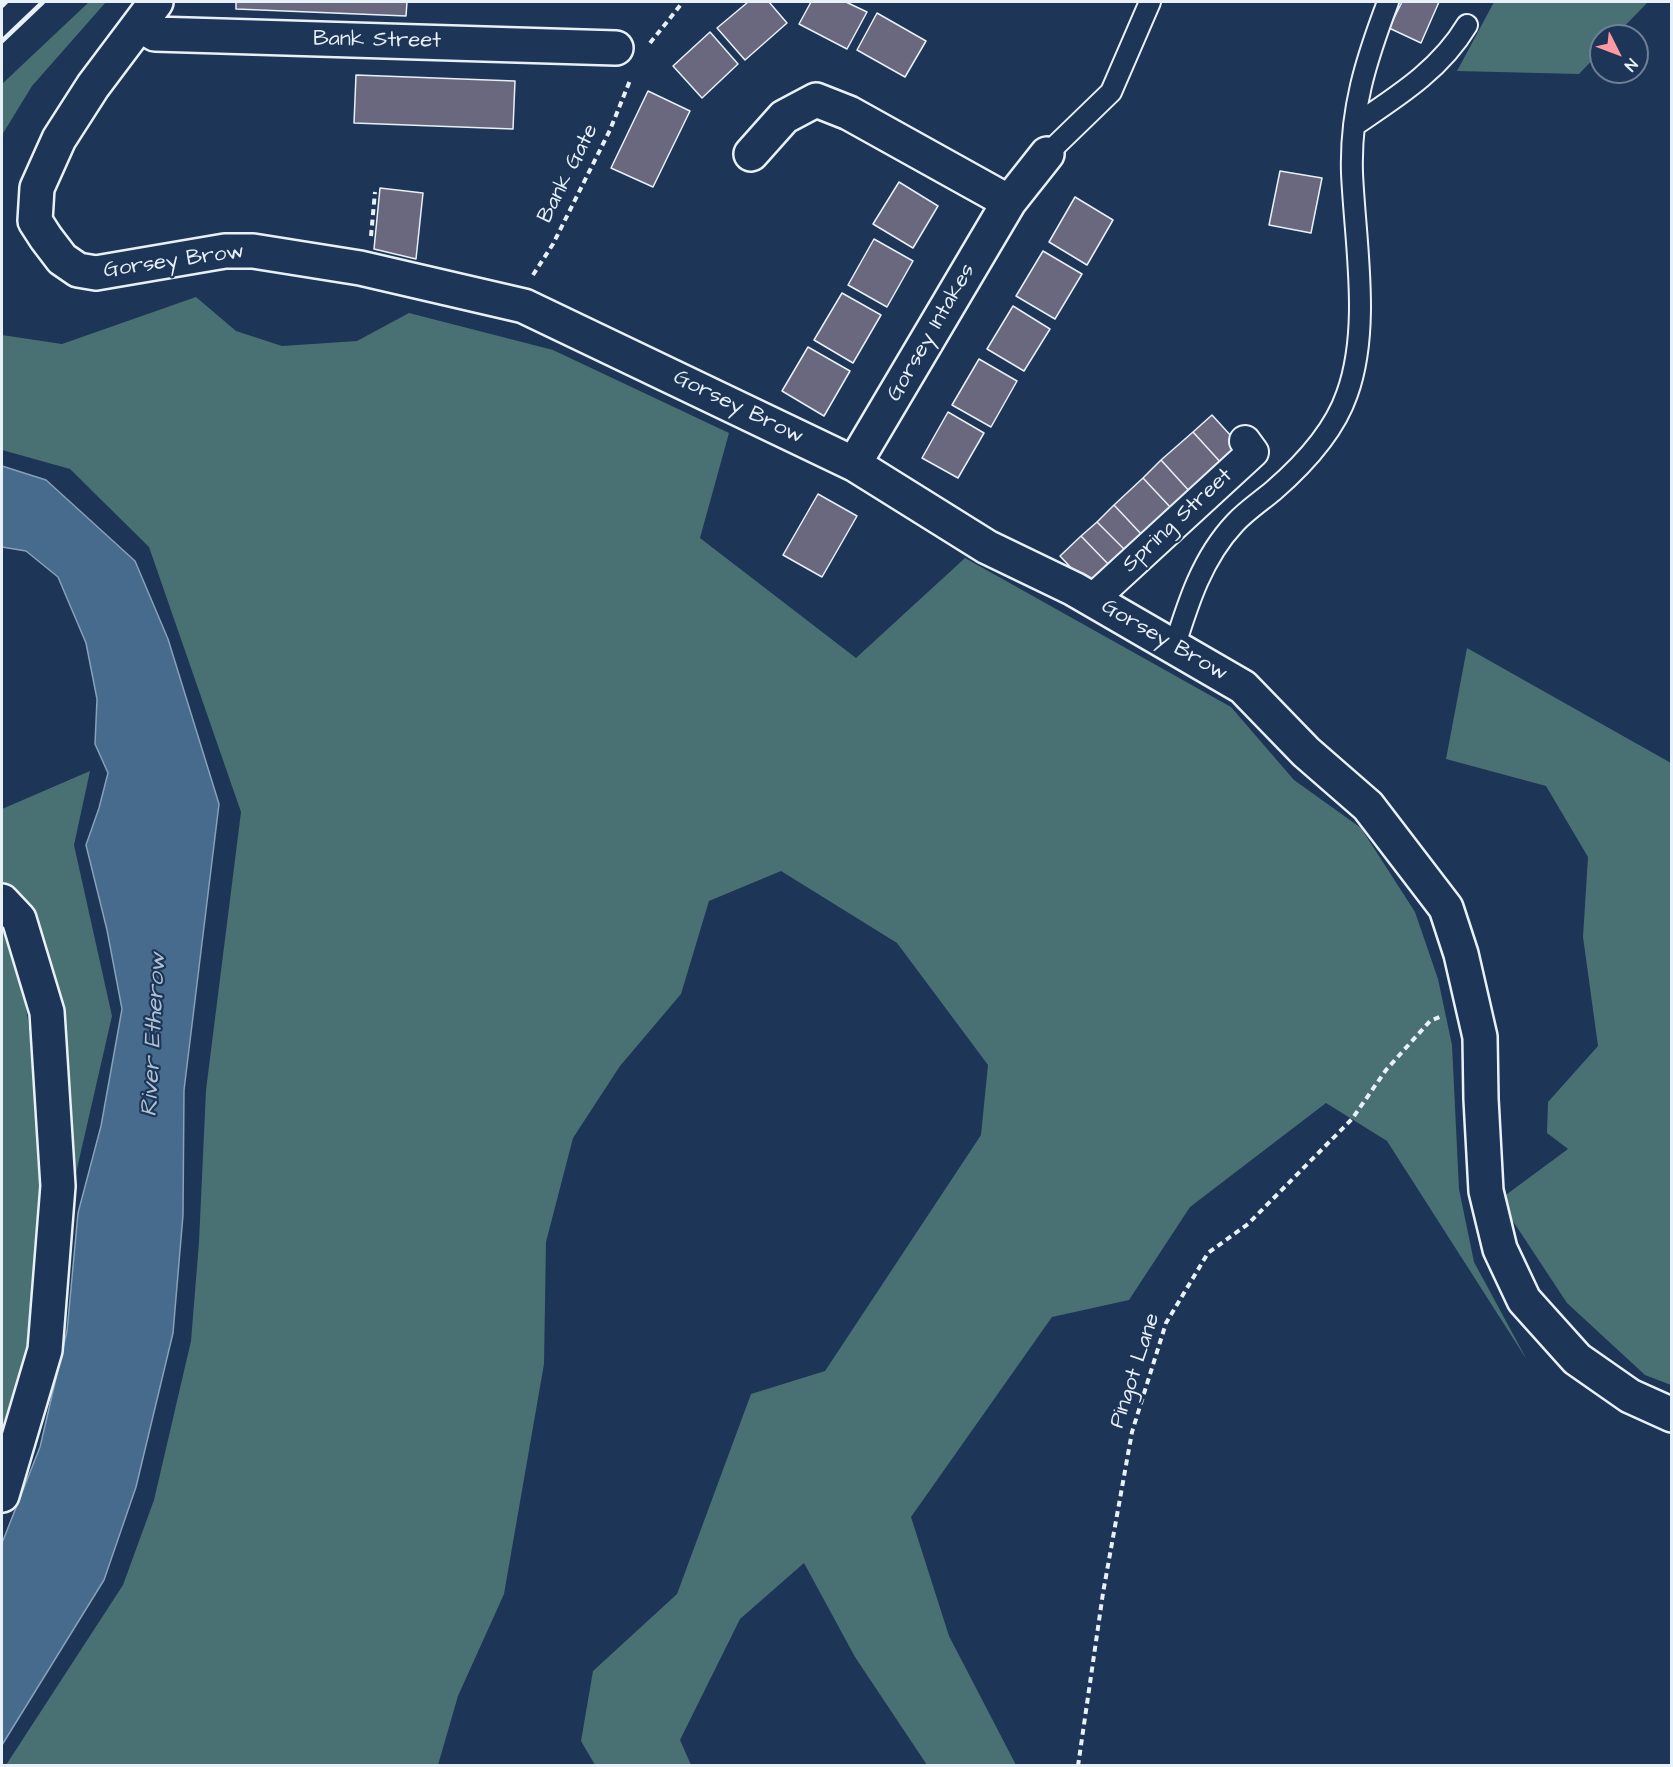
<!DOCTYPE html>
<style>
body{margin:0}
#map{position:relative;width:1673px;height:1767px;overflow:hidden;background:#1d3557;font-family:"Architects Daughter",sans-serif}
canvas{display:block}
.frame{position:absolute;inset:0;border:3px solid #e8f1f8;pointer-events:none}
.north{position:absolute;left:1589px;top:24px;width:60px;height:60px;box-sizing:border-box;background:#1d3557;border:2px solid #6e8097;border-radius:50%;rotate:132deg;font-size:16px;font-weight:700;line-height:24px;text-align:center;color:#e8f1f8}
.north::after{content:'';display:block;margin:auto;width:21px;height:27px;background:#ff9aa2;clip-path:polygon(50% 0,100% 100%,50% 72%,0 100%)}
</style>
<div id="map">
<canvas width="1673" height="1767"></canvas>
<div class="frame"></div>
<div class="north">N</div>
</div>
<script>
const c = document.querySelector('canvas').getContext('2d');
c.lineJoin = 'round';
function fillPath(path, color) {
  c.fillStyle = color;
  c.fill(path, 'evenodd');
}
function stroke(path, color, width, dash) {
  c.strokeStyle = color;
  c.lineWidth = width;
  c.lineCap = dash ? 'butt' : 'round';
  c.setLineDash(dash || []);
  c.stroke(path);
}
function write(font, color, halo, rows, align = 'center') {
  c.font = font + ' "Architects Daughter",sans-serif';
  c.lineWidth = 4.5;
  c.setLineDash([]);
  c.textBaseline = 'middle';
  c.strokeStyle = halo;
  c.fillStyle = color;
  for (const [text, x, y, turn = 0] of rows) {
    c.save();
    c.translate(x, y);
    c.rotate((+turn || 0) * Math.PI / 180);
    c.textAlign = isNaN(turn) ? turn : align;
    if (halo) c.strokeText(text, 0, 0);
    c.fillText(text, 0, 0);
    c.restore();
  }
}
const green = new Path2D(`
 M89,2H106L32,86L2,135V84Z
 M1494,2H1648L1615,36H1601V51L1579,74L1457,71Z
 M196,297L236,331L282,346L357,341L409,313L553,350L729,433L700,538L856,658L965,558L1231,707L1294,780L1361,828L1415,912L1438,979L1452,1045L1459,1189L1474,1262L1527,1360L1387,1141L1326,1103L1190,1207L1129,1300L1052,1317L911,1517L949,1636L1016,1765H927L855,1657L804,1563L740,1619L680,1740L691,1765H595L581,1741L593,1671L677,1594L751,1394L825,1371L981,1135L988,1065L897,943L781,871L709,901L681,994L620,1066L573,1138L546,1242L544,1364L504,1594L458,1696L438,1765H6L123,1585L154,1500L191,1341L199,1242L206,1090L241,812L149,547L70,469L2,450V335L62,344Z
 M1467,648L1671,763V1385L1645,1375L1567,1303L1499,1200L1568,1149L1547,1133L1548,1102L1598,1046L1583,937L1588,857L1546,786L1446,759Z
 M90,771L74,845L112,1016L76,1173L60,999L16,950L28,1020L49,1195L36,1349L2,1472V809Z`);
const water = new Path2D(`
 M2,466L46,480L135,561L168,639L219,804L184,1090L183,1215L173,1333L136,1487L104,1580L2,1745V1543L40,1447L67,1331L78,1213L101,1126L122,1009L107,930L86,845L99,808L108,773L95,744L97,699L86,643L58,577L26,551L2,547Z`);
const building = new Path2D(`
 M236,2H407L406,16L236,9Z
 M748,2H769L787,23L745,60L717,28Z
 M811,2H846L867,12L847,49L799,24Z
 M1402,2H1439L1421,43L1389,28Z
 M877,13L926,41L905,77L857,50Z
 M710,32L738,64L702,98L673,66Z
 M356,75L515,81L513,129L354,123Z
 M648,91L690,111L653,187L611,168Z
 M1280,171L1322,178L1311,233L1269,225Z
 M899,182L938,206L913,248L873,224Z
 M380,188L423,193L416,259L374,249Z
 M1075,197L1113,220L1087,265L1049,242Z
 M874,239L913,261L887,307L848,285Z
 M1043,251L1082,274L1055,319L1016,296Z
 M842,293L881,315L853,363L814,340Z
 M1013,306L1050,329L1024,371L987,349Z
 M808,347L850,371L824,416L782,391Z
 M979,359L1017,381L991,427L952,405Z
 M948,412L984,433L958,478L922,458Z
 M1212,415L1242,448L1223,465L1193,432Z
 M1193,432L1223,465L1191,493L1161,460Z
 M1161,460L1191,493L1172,509L1143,478Z
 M1143,478L1172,509L1143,536L1114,505Z
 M818,494L857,516L822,577L783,555Z
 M1114,505L1143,536L1126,551L1097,522Z
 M1097,522L1126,551L1111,567L1081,536Z
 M1081,536L1111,567L1089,587L1060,556Z`);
const path = new Path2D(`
 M650,43L683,2
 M371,236L375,192
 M533,275L553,244L610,130L631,78
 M1078,1766L1103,1593L1132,1432L1166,1323L1208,1253L1248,1224L1352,1119L1386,1070L1430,1021L1442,1016`);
const service = new Path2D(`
 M1355,125C1398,96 1440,70 1467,25
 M1047,154L1111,92L1150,2
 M1174,648C1188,603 1202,558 1235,523C1246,511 1261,501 1273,491C1303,465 1334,432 1347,394C1371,328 1355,242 1352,173C1350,110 1366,60 1388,2`);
const pedestrian = new Path2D(`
 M1092,600L1253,452L1245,441`);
const minor = new Path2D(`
 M156,2L93,86L59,139L37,188L35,221L46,238L62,259L78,270L96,273L225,251H253L360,268L524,306L854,464L987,547L1074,589L1243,687L1306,752L1368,806L1446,908L1461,954L1480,1037L1481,1099L1486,1191L1500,1249L1524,1300L1577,1359L1630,1396L1672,1415
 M141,25L155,34L616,48
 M751,154L784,117L816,100L849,113L1009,202
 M854,464L1009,202L1047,154
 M2,901L19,919L47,1012L58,1186L45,1350L2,1495`);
const rail = new Path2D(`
 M2,6L6,2
 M2,41L43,2`);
const streetNames = [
 ["Bank Street",377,41,1],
 ["Bank Gate",569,174,-63],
 ["Gorsey Brow",174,262,-8],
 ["Gorsey Intakes",932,333,-60],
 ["Gorsey Brow",738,408,26],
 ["Spring Street",1178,521,-43],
 ["Gorsey Brow",1164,641,30],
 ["Pingot Lane",1136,1371,-72]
];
const waterNames = [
 ["River Etherow",155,1035,-87]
];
fillPath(green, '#497073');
fillPath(water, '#466b8d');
stroke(water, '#87a1b8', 1.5);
fillPath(building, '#6a687e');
stroke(building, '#e8f1f8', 1.5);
stroke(service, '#e8f1f8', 24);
stroke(pedestrian, '#e8f1f8', 34);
stroke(minor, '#e8f1f8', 38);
stroke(path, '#e8f1f8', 4, [6, 4.5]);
stroke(service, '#1d3557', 20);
stroke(pedestrian, '#1d3557', 30);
stroke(minor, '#1d3557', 33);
stroke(rail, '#e8f1f8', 4.5);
write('22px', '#e8f1f8', '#1d3557', streetNames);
write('italic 24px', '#afc2d3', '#1d3557', waterNames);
</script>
